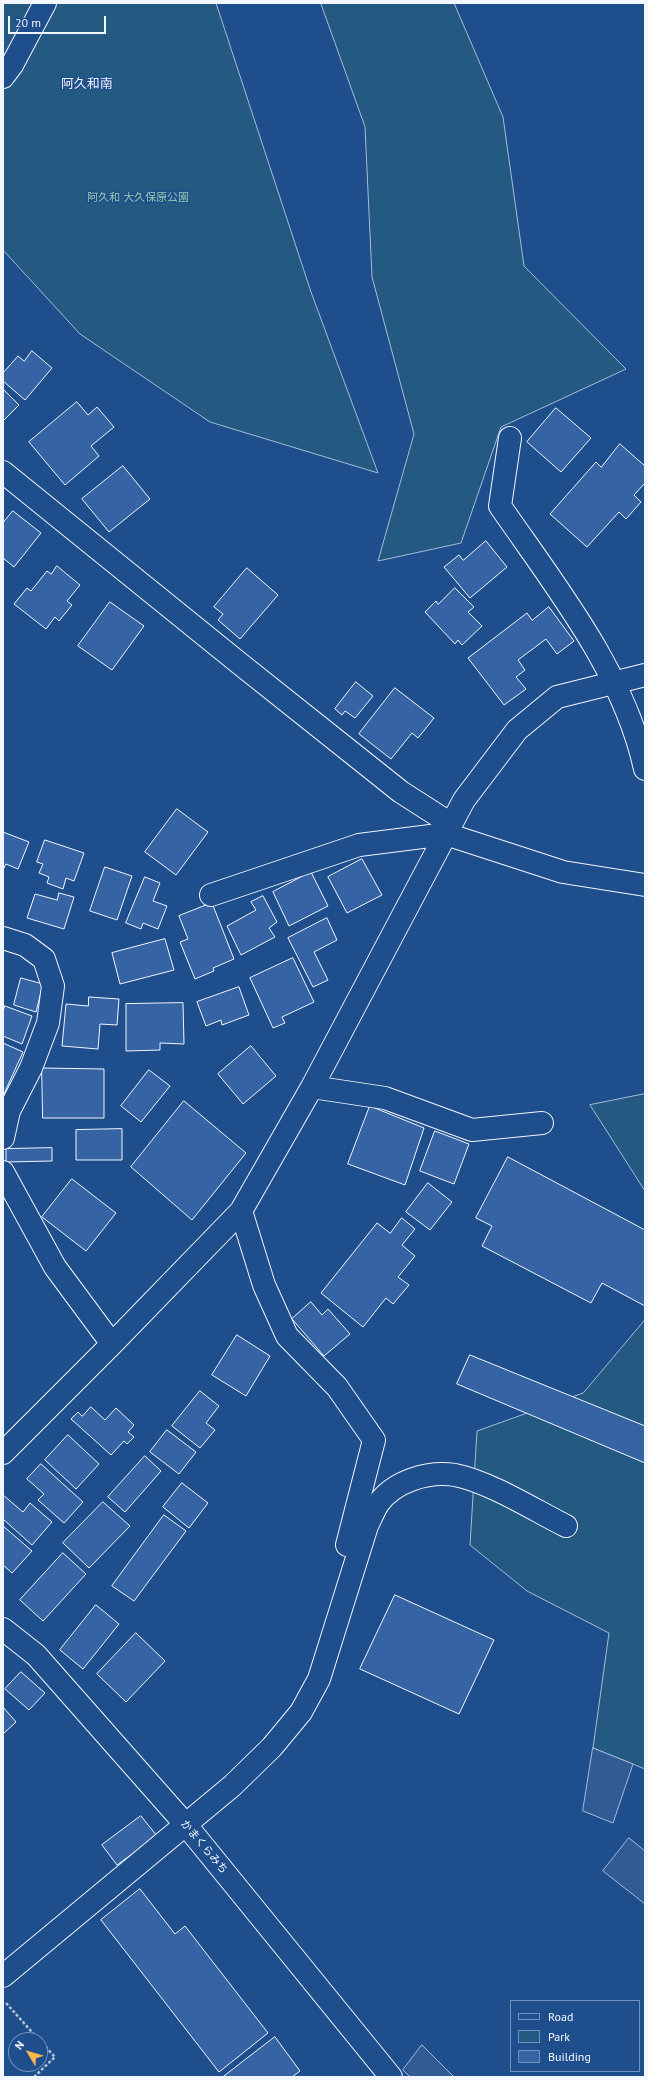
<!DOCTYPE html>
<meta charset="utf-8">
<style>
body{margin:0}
#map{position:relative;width:648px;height:2080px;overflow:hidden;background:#1f4e8c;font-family:"PT Sans",sans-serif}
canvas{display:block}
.frame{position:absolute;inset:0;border:4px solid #f2f6ff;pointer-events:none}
.legend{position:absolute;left:510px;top:2000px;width:130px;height:72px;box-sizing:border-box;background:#1f4e8c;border:1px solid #7391ba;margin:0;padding:5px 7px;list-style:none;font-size:12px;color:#f2f6ff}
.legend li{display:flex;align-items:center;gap:8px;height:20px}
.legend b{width:20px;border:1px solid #7391ba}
.north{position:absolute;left:8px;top:2032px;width:40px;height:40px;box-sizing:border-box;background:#1f4e8c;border:1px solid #7391ba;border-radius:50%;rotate:308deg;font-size:11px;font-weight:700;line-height:16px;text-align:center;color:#f2f6ff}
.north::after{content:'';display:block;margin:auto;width:14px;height:18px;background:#ffb74d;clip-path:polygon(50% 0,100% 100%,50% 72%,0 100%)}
.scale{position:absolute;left:8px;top:16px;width:98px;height:18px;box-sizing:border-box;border:2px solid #f2f6ff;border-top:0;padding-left:5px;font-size:12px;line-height:14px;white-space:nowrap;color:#f2f6ff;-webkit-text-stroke:3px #1f4e8c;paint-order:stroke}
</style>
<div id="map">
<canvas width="648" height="2080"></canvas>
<div class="frame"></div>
<ul class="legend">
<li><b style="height:5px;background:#1f4e8c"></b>Road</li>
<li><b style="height:11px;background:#245a82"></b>Park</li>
<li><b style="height:11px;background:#3563a3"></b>Building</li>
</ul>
<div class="north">N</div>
<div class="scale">20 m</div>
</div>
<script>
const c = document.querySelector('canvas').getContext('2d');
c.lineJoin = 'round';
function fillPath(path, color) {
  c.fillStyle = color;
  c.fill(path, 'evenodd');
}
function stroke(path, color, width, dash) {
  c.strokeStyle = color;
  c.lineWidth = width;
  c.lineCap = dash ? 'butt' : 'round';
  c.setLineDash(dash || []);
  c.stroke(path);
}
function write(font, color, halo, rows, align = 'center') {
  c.font = font + ' "PT Sans","Noto Sans JP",sans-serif';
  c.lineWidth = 3;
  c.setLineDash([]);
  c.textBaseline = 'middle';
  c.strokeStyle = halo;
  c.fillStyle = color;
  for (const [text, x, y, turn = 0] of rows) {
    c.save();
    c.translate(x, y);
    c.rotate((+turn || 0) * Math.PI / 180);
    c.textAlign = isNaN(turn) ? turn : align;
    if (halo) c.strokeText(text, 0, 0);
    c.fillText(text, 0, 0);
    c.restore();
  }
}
const green = new Path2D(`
 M3,3H216L311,292L378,473L210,422L80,334L3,250Z
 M321,3H454L503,117L524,266L626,369L501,427L461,543L378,561L414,434L372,277L365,127Z
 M645,1094V1191L590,1105Z
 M645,1320V1769L593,1748L609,1633L527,1591L470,1545L477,1431L583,1393Z`);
const parking = new Path2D(`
 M593,1748L633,1764L613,1823L583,1811Z
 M629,1838L645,1851V1904L603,1871Z
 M422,2045L454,2077H410L403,2070Z`);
const building = new Path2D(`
 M32,351L52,368L25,400L3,381V373L18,356L24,361Z
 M3,389L19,405L4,420L3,419Z
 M77,402L88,415L97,407L114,427L91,446L99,456L65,485L29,442Z
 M556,408L591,438L561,472L527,442Z
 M620,444L645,466V483L634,495L641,502L626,519L619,512L587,547L550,514L596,462L601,467Z
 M123,466L150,499L109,532L82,499Z
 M13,511L41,533L14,567L3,558V523Z
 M486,541L507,567L470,598L444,567L459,555L463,560Z
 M57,566L80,585L67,601L72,605L59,621L55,617L46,629L14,604L27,588L31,591L47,571L51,574Z
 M247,568L278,595L240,639L218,620L223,614L214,607Z
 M455,588L474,607L468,612L482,626L462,645L458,640L455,644L425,612L436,601L438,604Z
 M110,602L144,626L112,670L78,646Z
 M549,607L574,641L557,654L546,639L518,660L525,670L516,677L526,689L504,705L468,658L527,613L532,620Z
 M356,682L373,696L355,718L345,711L342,715L335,709Z
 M395,688L434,718L418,738L412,733L391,759L359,734Z
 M177,809L208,832L176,875L145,852Z
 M3,832L29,842L18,869L6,864L3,870Z
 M45,840L84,853L74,881L66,878L63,889L47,883L49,877L39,873L43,864L37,862Z
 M362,859L382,895L347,913L328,877Z
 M105,867L132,876L117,920L90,911Z
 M311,872L328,906L289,926L273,892Z
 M145,877L160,883L153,901L167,906L158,929L143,923L141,929L126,923Z
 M59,893L74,897L64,929L27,918L35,894L57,900Z
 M263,896L277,922L269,928L275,937L241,955L227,926L256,910L251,902Z
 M212,903L234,959L213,968L214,971L195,979L180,942L188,939L179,916Z
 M327,918L337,940L314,952L328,980L313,987L288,938Z
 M165,939L174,970L120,984L112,953Z
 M293,958L314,1002L282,1017L285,1023L273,1028L250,978Z
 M21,978L43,984L36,1012L14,1005Z
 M239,987L249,1015L222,1025L221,1020L206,1026L197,1002Z
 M89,997L119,999L117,1025L100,1024L98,1049L62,1046L66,1004L88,1006Z
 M183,1003L184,1044L160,1043V1050L126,1051V1004Z
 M5,1006L32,1016L22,1044L3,1036V1012Z
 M3,1043L23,1052L3,1096Z
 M251,1046L276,1076L243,1104L218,1074Z
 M42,1068L104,1069V1118H43Z
 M149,1070L170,1086L141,1122L121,1106Z
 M184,1101L246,1153L192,1220L131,1167Z
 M370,1106L424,1128L405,1185L348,1164Z
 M122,1129V1160H76V1130Z
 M435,1131L469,1144L454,1184L420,1171Z
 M52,1148V1161L6,1162V1149Z
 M508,1157L645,1230V1306L602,1283L591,1303L482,1246L492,1226L476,1218Z
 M72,1179L116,1213L86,1251L42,1217Z
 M428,1183L452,1202L430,1230L406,1212Z
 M402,1218L415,1229L402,1245L415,1256L398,1277L409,1285L393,1304L386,1298L363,1327L321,1293L377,1223L390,1233Z
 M311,1302L322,1315L328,1309L350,1334L324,1356L292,1319Z
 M237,1335L270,1356L246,1396L212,1375Z
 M470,1355L645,1426V1463L457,1384Z
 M200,1391L219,1406L206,1423L215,1430L200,1448L172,1426Z
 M91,1407L105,1420L116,1408L134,1425L128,1432L134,1437L127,1444L124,1441L111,1455L71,1419L78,1412L82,1416Z
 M167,1430L196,1452L179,1474L150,1452Z
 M68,1435L99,1464L76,1489L45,1460Z
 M145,1456L161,1471L125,1512L108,1497Z
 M41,1464L83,1502L64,1523L38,1500L44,1494L27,1479Z
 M182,1483L208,1503L189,1528L163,1507Z
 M3,1495L23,1512L30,1503L52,1522L32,1545L3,1519Z
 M103,1502L130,1526L89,1568L63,1543Z
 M164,1515L186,1531L134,1601L112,1586Z
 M3,1526L32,1551L12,1573L3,1565Z
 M63,1553L86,1574L43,1621L20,1600Z
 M395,1595L494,1640L459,1714L360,1669Z
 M96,1605L119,1624L83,1669L60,1650Z
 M136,1633L165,1661L126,1702L97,1674Z
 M21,1672L45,1693L29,1710L5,1689Z
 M3,1707L16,1722L3,1734Z
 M141,1816L157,1836L117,1865L102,1845Z
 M140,1889L175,1934L185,1926L268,2033L219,2072L101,1920Z
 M275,2037L300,2071L292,2077H223Z`);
const path = new Path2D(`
 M6,2003L39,2040
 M34,2077L55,2057L40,2041`);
const street = new Path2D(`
 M3,77L12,65L45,3
 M510,438L500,506C556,587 624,672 645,769
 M3,472L239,663L401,792L451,824
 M211,895L359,845L446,834L563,872L645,885
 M3,938L25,945L44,959L53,986L48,1023L31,1068L9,1111L3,1138
 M312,1087L385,1098L472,1130L542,1123
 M3,1172L55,1267L112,1344
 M241,1211L264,1285L287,1336L337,1387L374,1440L347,1545
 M3,1453L112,1344L241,1211L312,1087L464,800L517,730L557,697L645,675
 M3,1976L232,1786L272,1747L301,1712L319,1679L367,1526C371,1518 374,1510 378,1504C394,1481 428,1471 455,1475C490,1482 534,1510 566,1526`);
const secondary = new Path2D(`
 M3,1629L36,1655L186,1825L391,2077`);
const parkNames = [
 ["阿久和 大久保原公園",138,198]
];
const streetNames = [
 ["かまくらみち",204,1847,50]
];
const quarterNames = [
 ["阿久和南",87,84]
];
fillPath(green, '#245a82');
stroke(green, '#a8bbd7', 1);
fillPath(parking, '#305b95');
stroke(parking, '#a8bbd7', 1);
fillPath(building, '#3563a3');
stroke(building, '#f2f6ff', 1);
stroke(street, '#f2f6ff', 24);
stroke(secondary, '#f2f6ff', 24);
stroke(path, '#b3c4dc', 2.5, [3, 2]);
stroke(street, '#1f4e8c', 22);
stroke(secondary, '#1f4e8c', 22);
write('11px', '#97c8a6', '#1f4e8c', parkNames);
write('11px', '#f2f6ff', '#1f4e8c', streetNames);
write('13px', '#f2f6ff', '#1f4e8c', quarterNames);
</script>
